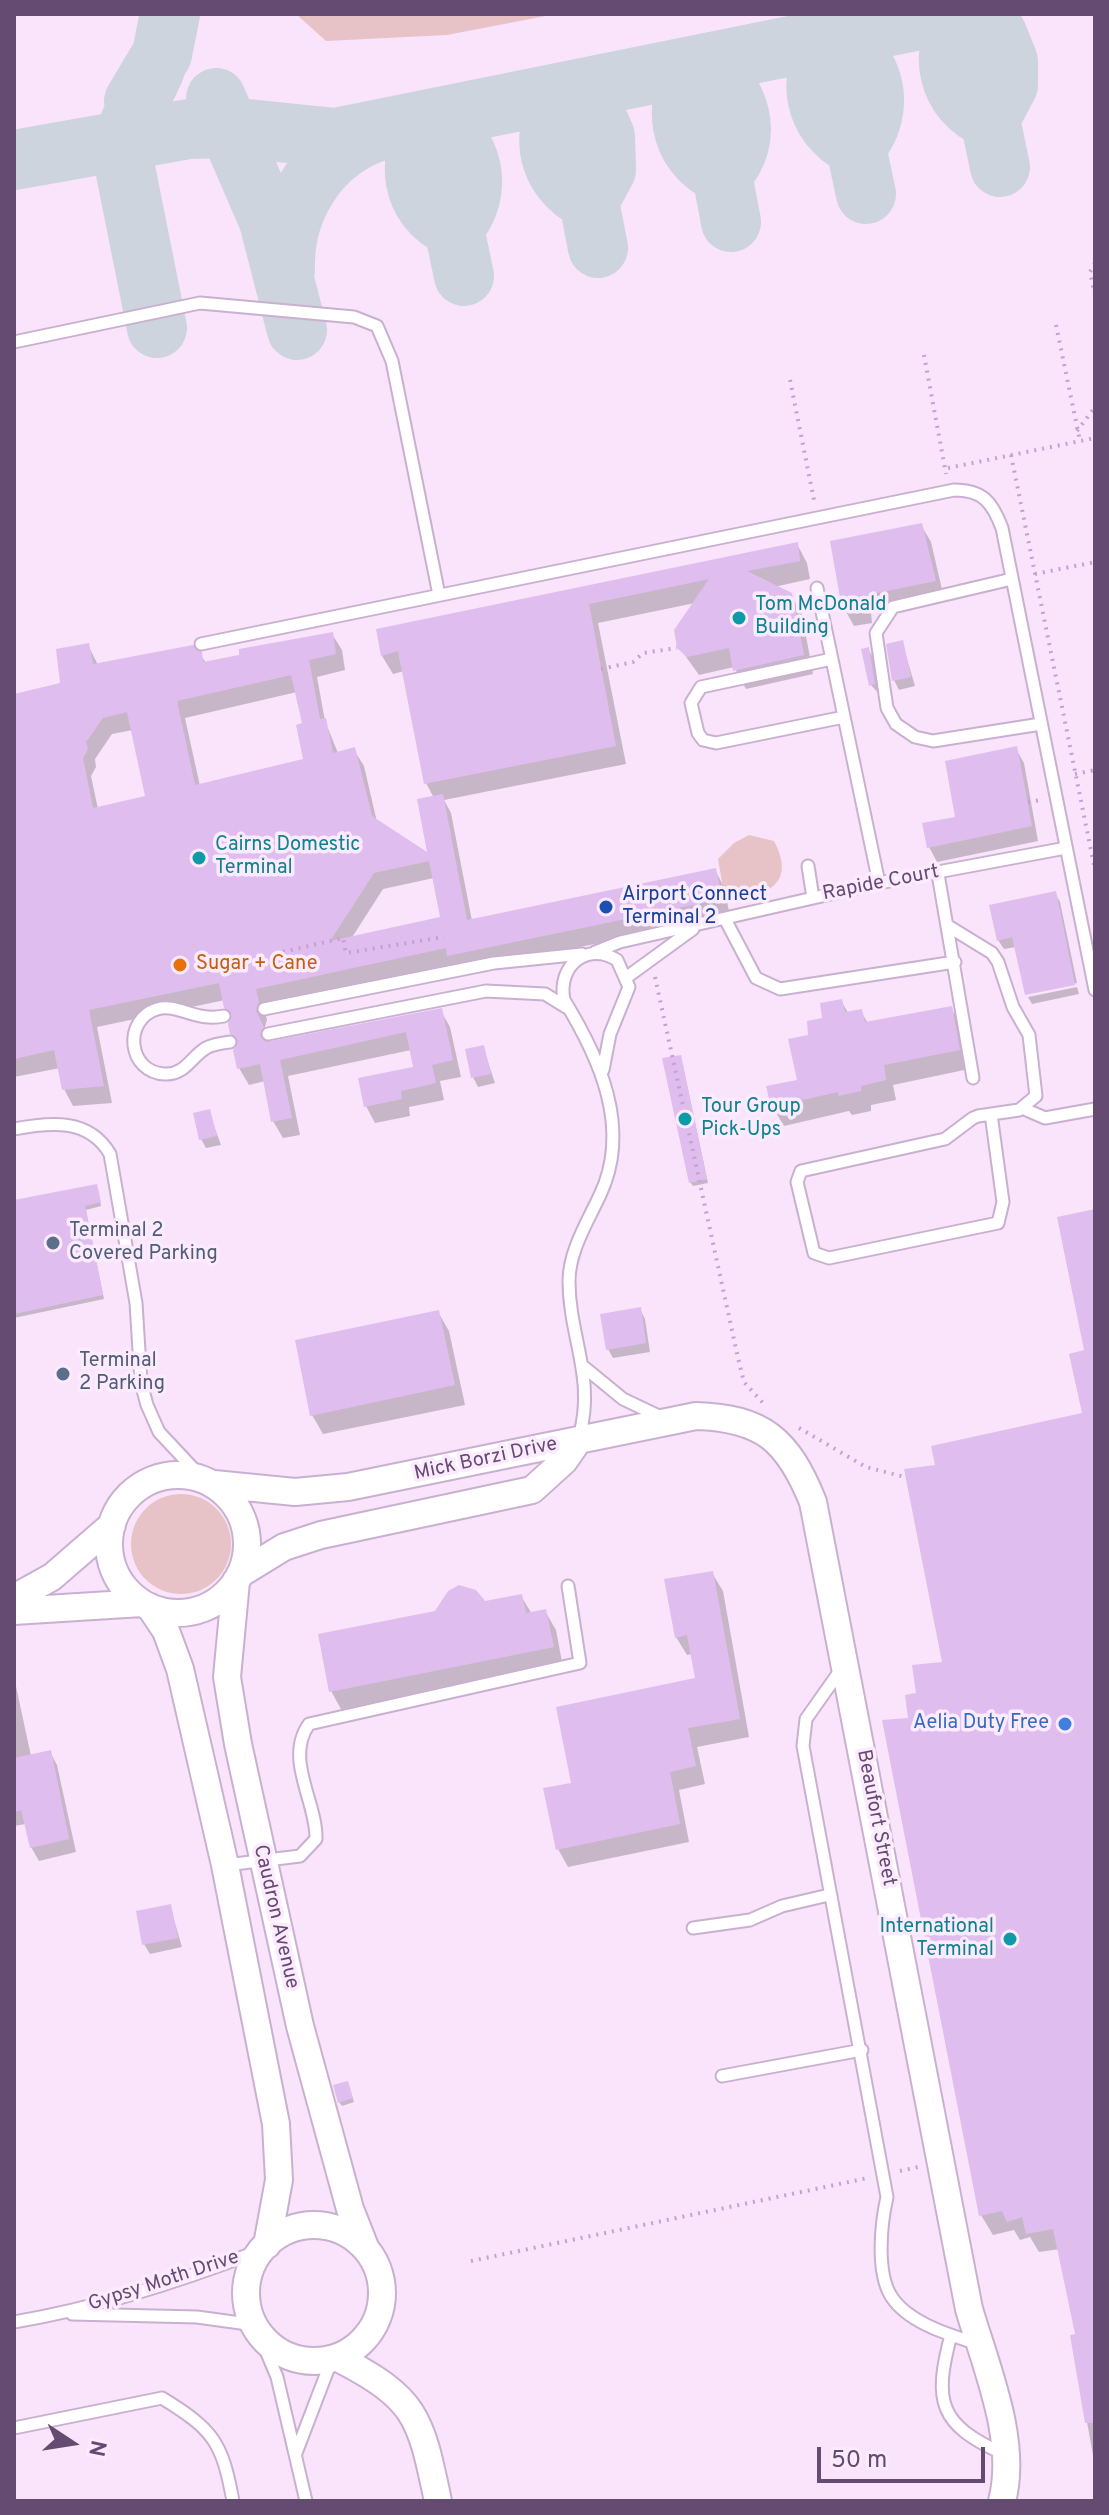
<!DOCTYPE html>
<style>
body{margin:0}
#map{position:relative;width:1109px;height:2515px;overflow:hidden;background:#f9e4fb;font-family:Overpass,sans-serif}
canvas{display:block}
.frame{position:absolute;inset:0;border:16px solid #654b72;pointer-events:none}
.north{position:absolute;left:32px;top:2403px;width:80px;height:80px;-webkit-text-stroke:6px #fceafe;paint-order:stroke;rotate:102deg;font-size:22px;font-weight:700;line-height:32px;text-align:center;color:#654b72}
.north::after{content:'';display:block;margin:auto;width:28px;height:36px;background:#654b72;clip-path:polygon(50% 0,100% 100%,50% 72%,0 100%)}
.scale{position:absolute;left:817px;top:2447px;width:168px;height:36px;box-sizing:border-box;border:4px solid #654b72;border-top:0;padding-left:10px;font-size:24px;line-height:28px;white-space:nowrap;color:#654b72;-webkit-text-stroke:6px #fceafe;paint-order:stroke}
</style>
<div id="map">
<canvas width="1109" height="2515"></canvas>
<div class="frame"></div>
<div class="north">N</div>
<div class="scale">50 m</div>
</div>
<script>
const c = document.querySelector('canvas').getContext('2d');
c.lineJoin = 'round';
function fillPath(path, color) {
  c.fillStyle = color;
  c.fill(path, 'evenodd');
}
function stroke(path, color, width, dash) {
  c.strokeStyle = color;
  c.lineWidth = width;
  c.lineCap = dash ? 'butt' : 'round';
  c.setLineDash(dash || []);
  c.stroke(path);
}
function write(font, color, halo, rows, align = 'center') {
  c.font = font + ' Overpass,sans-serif';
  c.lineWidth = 7;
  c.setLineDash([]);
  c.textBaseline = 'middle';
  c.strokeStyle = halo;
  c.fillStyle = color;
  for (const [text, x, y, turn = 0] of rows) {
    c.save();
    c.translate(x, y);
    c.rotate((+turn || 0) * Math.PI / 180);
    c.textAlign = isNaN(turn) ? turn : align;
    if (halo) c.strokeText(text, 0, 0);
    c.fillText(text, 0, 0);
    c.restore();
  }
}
const green = new Path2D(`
 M296,14H556L447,35L326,41Z
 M749,835L774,841C798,887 763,895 726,904L718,859L734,843Z
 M131 1544a50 50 0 1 1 100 0a50 50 0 1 1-100 0Z`);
const shadow = new Path2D(`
 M921,525L931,542L944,598L871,613L872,623L854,626L844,608Z
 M797,544L807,563L810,579L774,587L791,595L802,614L813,674L746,689L734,667L699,675L679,647L695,603L598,623L626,764L444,800L451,813L472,921L715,870L724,887L730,916L459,972L455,964L264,1006L267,1020L264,1030L272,1043L441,1011L450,1027L461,1077L440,1081L444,1100L409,1107L410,1116L375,1123L366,1106L415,1069L411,1050L288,1076L300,1135L283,1138L273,1121L265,1081L249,1085L239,1068L238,1044L232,1033L233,1018L225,1000L97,1027L112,1103L73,1106L64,1089L60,1068L14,1077V695L62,685L88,645L98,665L200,654L206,663L332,634L342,650L345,670L317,677L325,721L338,753L354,750L364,766L377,822L430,857L434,798L426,783L404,671L393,674L382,656L378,630ZM297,692L304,725L306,761L200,786L185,718ZM133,730L148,798L98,809L91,776L96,767L95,759L112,734ZM434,878L443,918L351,939L383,889Z
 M902,642L915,686L899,690L894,680Z
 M868,649L874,659L879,694L871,685Z
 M1016,749L1024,763L1038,841L937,862L929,847L958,819Z
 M1055,893L1060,902L1077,983L1027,993L1016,947L1004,949L998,940Z
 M1077,987L1079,994L1032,1004L1028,997Z
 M841,1001L849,1014L861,1012L868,1023L951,1008L962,1027L969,1069L893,1085L896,1100L871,1105V1111L852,1115L849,1111L784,1126L772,1106L800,1082L810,1037Z
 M483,1047L495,1083L478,1087L473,1077Z
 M682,1061L708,1183L693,1186L690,1182Z
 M209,1112L221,1145L206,1148L201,1139Z
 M98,1190L101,1206L86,1210L104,1299L14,1318V1202Z
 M1095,1211V2467L1072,2337L1078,2336L1060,2249L1039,2252L1030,2237L1020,2240L1014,2230L993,2235L981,2215L911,1720L918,1695L944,1664L937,1466L1084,1414Z
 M640,1309L645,1319L650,1352L613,1358L608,1349Z
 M438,1312L449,1331L465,1405L323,1434L312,1415Z
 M712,1573L723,1591L749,1737L697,1747L705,1784L679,1790L689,1842L568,1867L558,1849L574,1784L697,1680L693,1654L687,1655L676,1637Z
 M521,1596L532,1614L545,1611L556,1630L563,1667L342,1711L331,1691L437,1612Z
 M14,1677L31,1756L50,1752L57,1765L76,1852L39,1861L31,1847L26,1824L14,1826Z
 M170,1906L182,1947L150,1954L144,1944Z
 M349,2087L354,2102L342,2106L339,2102Z`);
const taxiway = new Path2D(`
 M964,14C937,49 946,102 990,119
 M975,14L997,34L1008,61V85L990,119L1000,167
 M155,69L130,122L124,163L157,328
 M216,98L269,221L297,330
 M134,101L162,54L170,14
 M856,147C812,124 805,77 833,37C876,60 888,109 856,147L866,194
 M14,160L189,129L238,128L336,138L949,14
 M722,174C677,154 670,101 700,65C740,87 757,138 722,174L731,222
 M589,201C544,177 538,131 567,92L596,116L605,136L606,170L589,201L598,248
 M454,228C408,207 405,157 432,119C474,142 486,190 454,228L464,276
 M285,270C283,209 319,150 379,131`);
const building = new Path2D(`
 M922,523L936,581L862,596L864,605L842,609L830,541Z
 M798,542L800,561L747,571L792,593L804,655L733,671L729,648L687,657L677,648L674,630L709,579L589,604L616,746L424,784L398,651L381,656L376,629Z
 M333,632L336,654L309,660L320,719L326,718L333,753L355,747L372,816L427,852L417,799L443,794L467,920L716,868L722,899L447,956L446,948L256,989L259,1002L256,1011L264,1027L260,1035L266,1042L442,1008L453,1060L432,1065L436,1083L401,1091L402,1099L364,1107L358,1078L413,1067L406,1032L280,1060L292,1118L271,1122L260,1064L237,1069L233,1050L238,1040L230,1034L228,1024L232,1014L224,1008L219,983L89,1010L104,1086L62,1090L54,1050L14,1059V694L60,683L56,649L89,643L93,664L193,645L202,652L203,662L239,655V649ZM291,675L302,723L296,725L303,759L195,785L177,701ZM127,712L145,796L93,808L83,758L88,749L86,742L103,718ZM429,861L440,917L330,941L374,873Z
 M903,640L911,677L892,681L886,644Z
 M869,647L875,684L869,686L861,649Z
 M1017,746L1032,826L927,848L922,823L955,817L945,761Z
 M1056,891L1075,985L1025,995L1012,937L997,941L989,905Z
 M842,999L845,1012L862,1009L865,1022L952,1006L960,1050L884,1065L886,1080L861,1086V1091L838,1096V1092L771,1107L766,1086L797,1080L788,1039L808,1035L807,1021L822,1018L820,1003Z
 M484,1045L491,1074L471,1078L465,1049Z
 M681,1055L707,1179L689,1183L662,1058Z
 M210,1109L217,1136L199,1140L193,1113Z
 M97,1184L101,1202L85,1206L103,1295L14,1314V1200Z
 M1095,1209V2423H1085L1070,2335L1075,2334L1053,2229L1026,2234L1022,2217L1007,2222L1002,2211L979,2216L882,1720L908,1718L905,1695L916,1693L912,1665L942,1662L904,1469L935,1465L931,1446L1082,1413L1069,1354L1084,1350L1057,1217Z
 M641,1307L646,1343L606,1350L600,1314Z
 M439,1310L455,1385L310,1416L295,1340Z
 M713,1571L740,1719L688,1728L696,1766L670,1772L680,1824L556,1850L543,1788L571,1783L556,1707L695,1678L687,1635L675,1638L664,1579Z
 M459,1585L476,1590L485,1601L522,1594L526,1613L546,1609L554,1647L329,1692L318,1634L435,1611L448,1591Z
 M51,1750L69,1839L30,1848L21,1810L14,1812V1758Z
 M171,1904L178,1938L142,1945L136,1911Z
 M348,2081L353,2098L338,2103L333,2085Z`);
const path = new Path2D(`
 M1095,263L1090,272L1095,295
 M1056,325L1080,441
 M924,355L946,474
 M790,380L815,505
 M1077,431L1095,407
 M1011,455L1095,870
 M948,468L1095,438
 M1035,574L1095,562
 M601,669L633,662L643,653L677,648
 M1075,774L1095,770
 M1028,802L1041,800
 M283,952L343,938L346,953L444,937
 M655,977L738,1358L744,1382L763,1403
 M799,1428L866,1467L905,1477
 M900,2171L918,2167
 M471,2261L868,2178`);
const service = new Path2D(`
 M14,342L200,303L354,317L377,326L392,361L439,595
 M1012,579L893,607L876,633L887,708L896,724L915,737L933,741L1041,724
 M817,588L879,883
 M201,644L954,490C983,490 992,502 1002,528L1095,990
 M832,659L701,687L691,703L698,733L703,740L716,743L844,717
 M808,866L813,898
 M938,874L973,1078
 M725,919L756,978L780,989L955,962
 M948,926L992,953L998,962L1013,1007L1029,1035L1036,1096L1019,1110L978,1116L973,1118L945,1139L801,1171L797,1182L814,1253L829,1258L998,1223L1003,1202L991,1114
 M595,952L620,942L879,883L1066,848
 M627,977L693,929
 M264,1009L494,963L582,954
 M224,1016C195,1022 178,1003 157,1009C122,1020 128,1073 165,1074C185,1075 191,1057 206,1048C213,1044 222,1043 230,1042
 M268,1034L486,991L545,994L566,1007
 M1022,1108L1045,1118L1095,1109
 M14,1129C50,1122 89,1118 110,1154L136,1303L141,1383L147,1405L159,1432L203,1479
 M584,1367L623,1399L663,1418
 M579,1437C596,1379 569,1337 569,1281C569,1251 588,1221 600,1195C632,1128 599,1057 564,1000C557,966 587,941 617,960L629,987L610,1034L603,1070
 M842,1668L806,1719L803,1746L887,2197C881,2223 876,2272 891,2296C908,2323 950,2335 978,2344
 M226,1865L300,1856L316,1839C317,1802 284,1759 309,1724L580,1663L568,1586
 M693,1928L750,1920L782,1906L829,1895
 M722,2076L862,2050
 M72,2314L197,2317L255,2325
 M14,2322C98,2308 181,2281 261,2250
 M259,2334L277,2377L306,2501
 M951,2335C933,2402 939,2425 1004,2454
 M14,2428L162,2398C214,2430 222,2442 233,2501
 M296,2453L332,2359`);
const tertiary = new Path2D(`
 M109 1544a69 69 0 1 1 138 0a69 69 0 1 1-138 0Z
 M214,1484L295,1492L348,1487L696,1416C763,1418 788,1440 813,1502L969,2309C986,2367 1018,2441 1002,2501
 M240,1574L284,1547L321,1535L532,1490L564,1461L578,1441
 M236,1581L227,1677L238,1744L300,2026L350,2209L365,2247
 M14,1598L52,1577L112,1525
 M150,1607L166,1631L180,1669L225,1865L276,2124L279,2180L267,2245
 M14,1611L142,1603
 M246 2293a68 68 0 1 1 136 0a68 68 0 1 1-136 0Z
 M338,2358C417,2399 420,2416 438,2501`);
const markers = [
 [739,618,8,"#0f9aa8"],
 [199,858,8,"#0f9aa8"],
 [606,907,8,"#1a4fb4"],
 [180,965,8,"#e8710a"],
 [685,1119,8,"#0f9aa8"],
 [53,1243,8,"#5c6f8a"],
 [63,1374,8,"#5c6f8a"],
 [1065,1724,8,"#3f7fe0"],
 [1010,1939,8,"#0f9aa8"]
];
const cultureNames = [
 ["Tom McDonald",755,606],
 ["Building",755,629],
 ["Cairns Domestic",215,846],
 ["Terminal",215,869],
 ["Tour Group",701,1108],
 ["Pick-Ups",701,1131],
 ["International",994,1928,"right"],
 ["Terminal",994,1951,"right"]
];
const streetNames = [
 ["Rapide Court",881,884,-11],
 ["Mick Borzi Drive",486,1460,-12],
 ["Beaufort Street",875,1818,79],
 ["Caudron Avenue",275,1917,77],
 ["Gypsy Moth Drive",164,2282,-18]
];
const transitNames = [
 ["Airport Connect",622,896],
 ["Terminal 2",622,919]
];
const foodNames = [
 ["Sugar + Cane",196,965]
];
const serviceNames = [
 ["Terminal 2",69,1232],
 ["Covered Parking",69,1255],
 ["Terminal",79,1362],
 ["2 Parking",79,1385]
];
const shopNames = [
 ["Aelia Duty Free",1049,1724]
];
fillPath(green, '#e7c3c7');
fillPath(shadow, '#0003');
stroke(taxiway, '#ced4dd', 60);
fillPath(building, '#e0bdef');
stroke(service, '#c9b0d0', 15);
stroke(tertiary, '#c9b0d0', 30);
stroke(path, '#c4a0d3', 4, [2, 6]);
stroke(service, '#fff', 11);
stroke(tertiary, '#fff', 26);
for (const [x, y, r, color] of markers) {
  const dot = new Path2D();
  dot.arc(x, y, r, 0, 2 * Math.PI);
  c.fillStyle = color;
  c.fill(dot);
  stroke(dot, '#fceafe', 3);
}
write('20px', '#0d838f', '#fceafe', cultureNames, 'left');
write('20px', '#654b72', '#fceafe', streetNames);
write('20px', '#164399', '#fceafe', transitNames, 'left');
write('20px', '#c56008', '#fceafe', foodNames, 'left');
write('20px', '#4e5e75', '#fceafe', serviceNames, 'left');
write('20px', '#366cbe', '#fceafe', shopNames, 'right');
</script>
